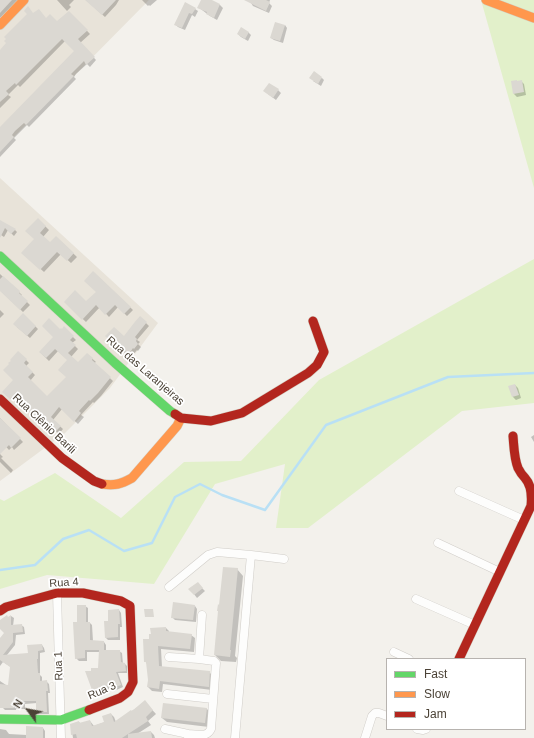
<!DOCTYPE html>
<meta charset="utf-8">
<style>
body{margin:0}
#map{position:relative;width:534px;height:738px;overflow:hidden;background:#f3f1ec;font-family:Arial,sans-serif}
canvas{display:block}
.legend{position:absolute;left:386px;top:658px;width:140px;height:72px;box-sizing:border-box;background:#fff;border:1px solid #b7b3af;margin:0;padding:5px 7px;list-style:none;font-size:12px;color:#4b4236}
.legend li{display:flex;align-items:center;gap:8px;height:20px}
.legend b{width:20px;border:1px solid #b7b3af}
.north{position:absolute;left:8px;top:690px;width:40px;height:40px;-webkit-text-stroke:3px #fff;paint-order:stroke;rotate:302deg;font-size:11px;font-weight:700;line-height:16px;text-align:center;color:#4b4236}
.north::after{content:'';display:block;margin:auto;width:14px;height:18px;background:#4b4236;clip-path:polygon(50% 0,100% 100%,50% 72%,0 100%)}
</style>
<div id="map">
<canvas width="534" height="738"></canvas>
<ul class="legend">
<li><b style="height:5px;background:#63d668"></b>Fast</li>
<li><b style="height:5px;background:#ff974d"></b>Slow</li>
<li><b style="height:5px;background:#b3261e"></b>Jam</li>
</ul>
<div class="north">N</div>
</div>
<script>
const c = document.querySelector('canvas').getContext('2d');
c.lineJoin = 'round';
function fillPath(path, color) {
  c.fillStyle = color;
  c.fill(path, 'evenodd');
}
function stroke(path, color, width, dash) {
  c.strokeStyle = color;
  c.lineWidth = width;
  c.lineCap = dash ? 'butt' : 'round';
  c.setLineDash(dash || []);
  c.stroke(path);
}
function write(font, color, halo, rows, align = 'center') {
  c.font = font + ' Arial,sans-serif';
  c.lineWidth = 3.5;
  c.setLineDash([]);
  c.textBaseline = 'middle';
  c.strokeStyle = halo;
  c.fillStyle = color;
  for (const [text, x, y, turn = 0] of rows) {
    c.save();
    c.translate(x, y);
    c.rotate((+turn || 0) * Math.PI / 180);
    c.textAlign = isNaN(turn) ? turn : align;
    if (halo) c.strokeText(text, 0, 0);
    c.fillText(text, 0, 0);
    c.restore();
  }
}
const residential = new Path2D(`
 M0,0H149L0,151Z
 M0,178L158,323L110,388L65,433L0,481Z`);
const green = new Path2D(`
 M481,0H534V188Z
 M534,259V403L462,411L308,528H276L285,464L215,484L154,584L47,575L0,589V499L4,501L55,473L121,518L184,462L241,461L319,380Z`);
const shadow = new Path2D(`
 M0,0H19L0,18Z
 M57,0H74L69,5L71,7L67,11Z
 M86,0H119L116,5L105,17Z
 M142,0H157L150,6L149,5L148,6Z
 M202,0H210L220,5L223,8L217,20L210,16L198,7Z
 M252,0H270L269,3L272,6L269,13L253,6L251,3Z
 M186,4L195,9L198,11L195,17L192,15L185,30L178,27L175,24Z
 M69,12L90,34L80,43L96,60L90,67L87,64L76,74L74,77L76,79L29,127L27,125L14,138L16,140L0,157V129L75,51L65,41L21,86L20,87L18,85L8,95L11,97L0,108V51L34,14L57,23Z
 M285,25L287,28L283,43L274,40L271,38Z
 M248,32L251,35L248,41L241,37L238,34Z
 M322,78L324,80L321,86L313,81Z
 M521,81L524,84L526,95L517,97L514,94L518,82Z
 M278,90L281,93L276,100L268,94Z
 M38,219L49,230L43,237L50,244L56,237L77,257L71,263L61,254L44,272L26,256L35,240Z
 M0,221L15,230L17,232L14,236L8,230L4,237L1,235L0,237Z
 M93,272L133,310L127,316L118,307L109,317L100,307L86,322L65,302L86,303L97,292Z
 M0,274L22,295L21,296L30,305L23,312L0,290Z
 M0,310L4,314L0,318Z
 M23,314L38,329L30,338L17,327Z
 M140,317L149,326L137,340L140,342L138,344L141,347L138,351L137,350L132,356L127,352L125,353L106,336L124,338Z
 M64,328L76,340L72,343L78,349L71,357L78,364L87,354L96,362L94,363L113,381L101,396L94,403L93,402L81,415L84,417L78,424L62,409L53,420L63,429L59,434L49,426L48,429L15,399L14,401L6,395L14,380L18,352L29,363L26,366L35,375L30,381L47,397L67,377L68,360L58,351L49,361L40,352L60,331Z
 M515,385L518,388L521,398L516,400L513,397L509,387Z
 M0,418L23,442L14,450L12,447L9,450L0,440Z
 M534,435V442L531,437Z
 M0,454L3,457L1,458L13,470L11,473L0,462Z
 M237,569L243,576L235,656L237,658L236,662L221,661L215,655Z
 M200,586L205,591L197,598L190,589Z
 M85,606L88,608V623H90L92,625L93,641L104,642L106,645V651H119L122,653L123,664H125L127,666V673H118L123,687L114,691L111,689L95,692L93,689L99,669L100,652H87V661H79L76,658L78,623Z
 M195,606L197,609L196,622L175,620L172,617Z
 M119,610L121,613L122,627H120V640H108L106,638L109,622Z
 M11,616L14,618L13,626L21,625L24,627L25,634L16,635L15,645L7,655L29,654L42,645L44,648L45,652L40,653V675L42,677V682L46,681L49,684L50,693H48L49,714H40L37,712V703L25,704V709H16V710H5L3,708H0V681L9,687L11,667L3,662L0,666V640L5,633L0,627V622L9,618Z
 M166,628L169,631V633L191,635L195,638L194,652L161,649L162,667L209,672L213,676L212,690L163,684L162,692L152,691L148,687L149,680L147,664L145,661L150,639Z
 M145,702L156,714L148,721L151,725L137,734L151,732L154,735L155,738H73L71,725L79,722L81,724L90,721L94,726L105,722L111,714L114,717L116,722Z
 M206,708L211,713L209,727L167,722L162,718Z
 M43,728L45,731V738H0V729L6,730L9,734L27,735Z`);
const stream = new Path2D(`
 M0,570L35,565L63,539L89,530L124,551L152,543L175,497L200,484L222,495L265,510L326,425L448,377L534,373`);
const building = new Path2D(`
 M0,0H12L0,13Z
 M85,0H116L102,15Z
 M201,0H212L220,4L214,18L206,14L207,12L197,8Z
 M244,0H266L270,2L266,11Z
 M185,2L196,8L192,14L189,13L182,28L174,25Z
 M28,6L33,13L39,9L46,18L50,14L57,21L69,11L88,30L78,39L95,57L86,65L84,61L71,74L74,76L26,125L24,123L15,131L12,135L14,137L0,152V127L74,51L62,39L16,85L15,83L6,91L9,94L0,102V50L6,43L4,41L6,39L4,37L27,14L24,11Z
 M275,22L285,25L280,41L270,38Z
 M241,27L249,32L245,39L237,34Z
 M314,71L322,77L318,84L309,78Z
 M517,80V81L522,80L524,92L513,94L511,81Z
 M269,83L279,89L273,98L263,91Z
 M38,218L46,226L40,233L50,242L56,236L74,253L67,261L57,252L40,270L21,253L34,239L25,231Z
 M0,220L16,229L11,234L5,228L0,238Z
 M93,271L131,307L124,314L115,305L105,315L96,305L82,320L64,302L75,290L86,301L96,292L84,281Z
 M3,276L20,291L19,293L28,301L20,310L0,291V279Z
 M23,313L36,326L27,336L13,324Z
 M140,316L147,322L135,337L137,339L136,341L138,344L134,349L133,348L129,354L123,350L122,351L105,336L114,327L124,336L134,323Z
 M49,318L60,329L61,328L62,329L64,326L74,336L70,340L76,345L68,353L78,362L87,353L93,358L92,360L111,377L98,393L90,401L89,400L79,411L81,413L74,422L59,407L51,417L61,426L55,432L46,424L44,426L12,397L10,399L2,392L13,380L3,370L9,364L8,363L11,361L10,360L18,351L27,359L24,363L33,372L28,377L47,396L66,377L58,370L67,360L55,349L46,358L39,352L53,337L42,326Z
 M515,384L519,395L512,397L508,386Z
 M0,418L21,438L11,448L9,445L0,454Z
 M223,567L238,568L230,650H231L230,657L214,655L218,611H217L218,604L219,605Z
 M198,582L203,588L194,595L188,589Z
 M173,602L195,605L193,620L171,618Z
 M77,605H86V622H90V640L104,641V650H85V658L75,659L73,622H77Z
 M119,609L120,624H118V637L105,638L104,621H108V610Z
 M144,609H153L154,617H145Z
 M7,615L8,617L11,615V625L22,624L23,632L13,633V642L3,655L28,653L27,645L42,644L43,650L38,651V659H37L38,673H40V681L47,680L48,691H46L47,712H36V701H23V707H14V708H0V684L8,685L10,667L0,660V638L4,633L0,629V620Z
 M166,627V631L192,634L190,649L158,646L159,666L210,671L209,687L160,681L159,689L147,687L148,680L146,662H144L143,639H149V634H151L150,628Z
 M99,650H120L121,662L125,663L126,671L116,672L121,685L110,689L109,686L92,690L85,671H91V668H98Z
 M145,700L153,710L146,717L148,721L128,734L151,731L152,738H128V734L122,738H77L76,734L71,735L70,724L79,721V723L90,720L92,726L104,722L102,716L111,713L114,722L131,710L132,711Z
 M163,703L207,708L205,723L161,718Z
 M26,726L43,727V738H26Z`);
const street = new Path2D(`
 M459,491L524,520
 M438,543L500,572
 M169,587L208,555L217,552L251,555L284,559
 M57,593L61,738
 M416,599L475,625
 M394,652L409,659
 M169,657L199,659
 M167,694L213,699
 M165,729L188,734
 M417,729L423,730L426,729
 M188,738V734C197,734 207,738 211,729L216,663L214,661L199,659L202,615
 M235,738L251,555
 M365,738L372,716L375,713H379L387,716`);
const fast = new Path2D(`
 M0,256L115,363L170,411L175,414
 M0,719L61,720L89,710`);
const slow = new Path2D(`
 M486,0L534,18
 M0,25L24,0
 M102,484C115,486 121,484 132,478L177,426L181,418`);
const jam = new Path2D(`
 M0,399L62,458L94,481L102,484
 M175,414L181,418L211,421L242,413L308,373L317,365L324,352L313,321
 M0,611L6,607L57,593H83L121,601L130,606L133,682L128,692L120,698L89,710
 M459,659L531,506C532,496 532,486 525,478C522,475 520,472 518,468C514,458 514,447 513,436`);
const streetNames = [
 ["Rua das Laranjeiras",145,371,41],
 ["Rua Clênio Barili",44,424,43],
 ["Rua 4",64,583,-4],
 ["Rua 1",59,666,-92],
 ["Rua 3",102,691,-23]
];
fillPath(residential, '#e8e3d9');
fillPath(green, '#e2f0ca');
fillPath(shadow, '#0003');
stroke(stream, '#b9e0f5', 2.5);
fillPath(building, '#dbd8d2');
stroke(street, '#d0cdc8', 9);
stroke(fast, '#d3cec2', 10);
stroke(slow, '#d3cec2', 10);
stroke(jam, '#d3cec2', 10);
stroke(street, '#fdfdfc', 8);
stroke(fast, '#63d668', 9);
stroke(slow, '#ff974d', 9);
stroke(jam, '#b3261e', 9);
write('11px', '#4b4236', '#fff', streetNames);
</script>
